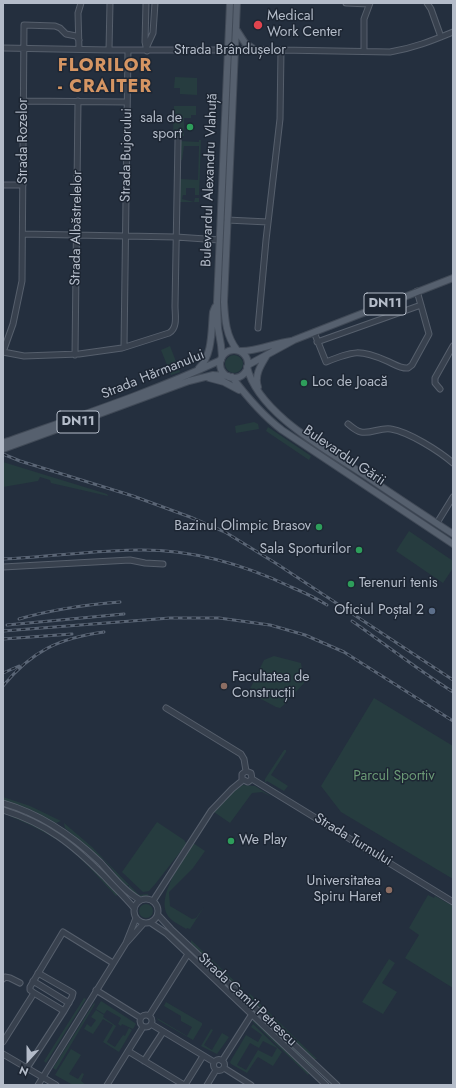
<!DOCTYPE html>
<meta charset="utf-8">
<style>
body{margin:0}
#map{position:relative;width:456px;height:1088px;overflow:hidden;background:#242f3e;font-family:Jost,sans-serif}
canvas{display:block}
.frame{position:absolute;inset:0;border:4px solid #b4bcc9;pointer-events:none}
.north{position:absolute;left:8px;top:1040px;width:40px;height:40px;-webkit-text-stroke:3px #1d2633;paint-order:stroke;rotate:201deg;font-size:11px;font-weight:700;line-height:16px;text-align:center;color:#b4bcc9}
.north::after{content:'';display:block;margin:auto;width:14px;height:18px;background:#b4bcc9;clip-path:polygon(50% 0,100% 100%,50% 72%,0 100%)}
</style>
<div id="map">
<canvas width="456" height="1088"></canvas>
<div class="frame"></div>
<div class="north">N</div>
</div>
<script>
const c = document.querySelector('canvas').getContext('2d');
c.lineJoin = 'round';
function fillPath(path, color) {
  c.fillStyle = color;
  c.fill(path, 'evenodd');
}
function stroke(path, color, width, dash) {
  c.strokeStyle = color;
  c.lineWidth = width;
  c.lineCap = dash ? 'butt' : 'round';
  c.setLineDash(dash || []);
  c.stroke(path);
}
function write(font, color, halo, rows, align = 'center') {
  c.font = font + ' Jost,sans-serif';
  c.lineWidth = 3;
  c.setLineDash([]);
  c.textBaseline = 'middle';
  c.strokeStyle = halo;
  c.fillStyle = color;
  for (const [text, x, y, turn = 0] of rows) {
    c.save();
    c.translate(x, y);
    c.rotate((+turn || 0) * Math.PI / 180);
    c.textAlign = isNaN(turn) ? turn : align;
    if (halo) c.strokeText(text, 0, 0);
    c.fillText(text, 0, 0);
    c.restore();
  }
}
const green = new Path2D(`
 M175,77L197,78V95L180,94V88H174Z
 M174,106H196V115H191V118H184V136H173Z
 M199,140H201L199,195H195V188H186V195H183L182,199L194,202L195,198H199V202H180V179L198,180L199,146H184L182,160H179V141L199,142Z
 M170,346L180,372L171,375L161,350Z
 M225 364a9 9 0 1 1 18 0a9 9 0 1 1-18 0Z
 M254,422L258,424L259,429L236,433L235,426Z
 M268,427L311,456L309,460L266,431Z
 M3,462L107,494L108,496L51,483L50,480L40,477L38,481L3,487Z
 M409,531L453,561V568L443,583L396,551Z
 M274,656L301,663L304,683L286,703L280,708L276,707L250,693V689L264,660Z
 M374,698L453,746V879L341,812L321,786Z
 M284,750H286V752L271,775L288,786L284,791L267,781L265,783V779Z
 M243,785L255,786L272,797L262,792L252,793L230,823L214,812L234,791Z
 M3,797L30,806L61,821L56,823L29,809L3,800Z
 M14,815L42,828L67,845L118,894L116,896C100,879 84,860 66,846C48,833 29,824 9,816Z
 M157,822L184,840L186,843L184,847L156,883L149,891L143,892L122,872Z
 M64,823L92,847L139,895L148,894V896C139,898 135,895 128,889L129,885L126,886L118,878L112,869L103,859L93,853L65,828Z
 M193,843L205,851L193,868L169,892L170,906L192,919L196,918L204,907L190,929L187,928L186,929C181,925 172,922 168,916C155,897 183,860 193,843Z
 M428,895L434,898L435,896L453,906V988L405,958L419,935L409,928Z
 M139 911a7 7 0 1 1 14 0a7 7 0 1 1-14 0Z
 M170,932L314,1066L312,1068L169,933Z
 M191,940L243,989L239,988L191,944Z
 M389,959L395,963L382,983L397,992L383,1014L362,1002Z
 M249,993L317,1059H313L250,998Z
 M84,998L86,999L46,1063L44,1061Z
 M101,1001L135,1023L136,1024L133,1029L122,1024L121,1026L118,1024L121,1018L107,1010L104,1014L96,1009Z
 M166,1002L202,1023V1025L193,1040L158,1020L157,1018L187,1036L192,1027L181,1021V1016L164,1006Z
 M94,1003L95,1004L56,1070L53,1068Z
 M96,1010L104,1015L103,1017L116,1026L107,1042L115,1047L123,1035L125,1036L129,1028L132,1030L119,1052L103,1042L113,1025L103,1019L93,1034L84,1029L87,1024L91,1027L96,1020L91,1017Z
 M252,1021H255L310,1072L308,1075Z
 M253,1024L282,1052L273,1066L258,1057L257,1058L247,1073L231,1064L230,1062L246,1035L258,1042L262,1035L251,1027ZM263,1041L277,1048L272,1057L258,1050L246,1070L237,1065L250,1043L259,1048Z
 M211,1029L213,1030L204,1045L212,1050L222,1033L229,1037L217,1054L201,1046Z
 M71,1049L81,1055L69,1074L78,1079L82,1073L84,1074L81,1081L86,1085H73L55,1075Z`);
const minor = new Path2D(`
 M146,3L145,42L147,51
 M346,3L369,4
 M427,3L431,9L441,37
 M147,46L153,33L155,3
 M3,48L109,50H281L390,52C414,48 431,41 453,32
 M79,49L78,13L81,3
 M109,50L110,3
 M364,51V19L370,3
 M24,101L127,102
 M3,185H23
 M227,220L268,222
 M23,234L176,237L220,240
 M258,328L266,240L280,119L281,50
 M314,332L326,362C354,351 359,349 387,361C394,364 401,369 408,368L412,365L429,334L417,291
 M317,342L421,305
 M124,347L128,50
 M3,352L13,324L22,281L24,25L55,26L60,28L66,34L76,36L79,40
 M3,352L24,356L79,354L122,348L169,333C178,328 175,315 175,306L178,140
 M75,355L78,101
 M440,389L435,383V378L453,346
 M348,424C352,427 356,431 361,432C371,434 381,427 391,429C409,432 439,451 453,463
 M437,523L453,497
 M3,567L130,560L145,563L163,564
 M166,708L241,754L244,759L246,771
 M246,771L242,774V779L248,782L252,779
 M246,771L251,773L252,779
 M252,779L453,902
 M3,803C41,814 71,834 100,862C112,875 124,891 140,900
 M3,810C47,824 72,844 104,876C114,887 125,897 134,908
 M134 911a12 12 0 1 1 24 0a12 12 0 1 1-24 0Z
 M153,901L211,811L232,789L243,780
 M158,915L171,929L337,1085
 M151,923L166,933L326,1085
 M127,942L143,924
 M38,973L73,993L72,997L64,1011
 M3,979L5,977L10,978L20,983
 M33,981L69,1003
 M96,990L141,1018
 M34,993L30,990V987L63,932L113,963
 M140 1021a6 6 0 1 1 12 0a6 6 0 1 1-12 0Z
 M149,1016L188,954
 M151,1024L214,1062
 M3,1042L34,993L64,1011L27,1068
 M128,1051L184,1085
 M3,1054L56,1085
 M213.5 1065a5.5 5.5 0 1 1 11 0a5.5 5.5 0 1 1-11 0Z
 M144,1061L163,1032
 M222,1061L252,1014
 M224,1068L251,1085
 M38,1085L126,943L136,918
 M107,1085L143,1027
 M185,1085L203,1056
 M207,1085L216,1070`);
const major = new Path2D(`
 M237,3L224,302C225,320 226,336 237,350
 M236,29L245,43L257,51
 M220 364a14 14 0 1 1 28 0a14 14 0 1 1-28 0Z
 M239,351C257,352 273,343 291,341
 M222,357L221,345L218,328L217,302L230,3
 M248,365L294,340L453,278
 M247,367C258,414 329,451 366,476C395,496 424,515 453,534
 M199,368C213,355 211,330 213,312L215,307
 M232,377C247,397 262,415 282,430L453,544
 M209,378L224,382L239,390
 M258,387C254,375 261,365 267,355
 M3,443C76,417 150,393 221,360
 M3,449L102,413L189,381L213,375L228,376`);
const rail = new Path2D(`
 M3,454L20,461L133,496L190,517L225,532L277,564L453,680
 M3,559C49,557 96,550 142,550C194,550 245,565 291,587C303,592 316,598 327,605
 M19,619C54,609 83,605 120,602
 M352,621C386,645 418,670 453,692
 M7,625L124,614
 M3,631L170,618H219L270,625L305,635L344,652L453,721
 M3,639L72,634
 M3,673L19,666
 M3,686C32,651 59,638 104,632`);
const markers = [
 [258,25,5,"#e0444e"],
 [190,127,4,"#2e9e5b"],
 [304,383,4,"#2e9e5b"],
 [319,527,4,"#2e9e5b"],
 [359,550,4,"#2e9e5b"],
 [351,584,4,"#2e9e5b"],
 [432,611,4,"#5c6f8a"],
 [224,686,4,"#8d6e63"],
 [231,841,4,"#2e9e5b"],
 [389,890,4,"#8d6e63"]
];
const shields = [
 [385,304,42],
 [78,422,42]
];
const shieldNames = [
 ["DN11",385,304],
 ["DN11",78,422]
];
const poiNames = [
 ["Medical",267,17],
 ["Work Center",267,33],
 ["sala de",182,119,"right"],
 ["sport",182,135,"right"],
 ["Loc de Joacă",312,383],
 ["Bazinul Olimpic Brasov",311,527,"right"],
 ["Sala Sporturilor",351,550,"right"],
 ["Terenuri tenis",359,584],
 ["Oficiul Poștal 2",424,611,"right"],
 ["Facultatea de",232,678],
 ["Construcții",232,694],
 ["We Play",239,841],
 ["Universitatea",381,882,"right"],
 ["Spiru Haret",381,898,"right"]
];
const streetNames = [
 ["Strada Brândușelor",230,51],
 ["Strada Rozelor",24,141,-90],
 ["Strada Bujorului",127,155,-89],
 ["Bulevardul Alexandru Vlahuță",210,180,-88],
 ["Strada Albăstrelelor",77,228,-89],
 ["Strada Hărmanului",153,375,-22],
 ["Bulevardul Gării",344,456,34],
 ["Strada Turnului",353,840,31],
 ["Strada Camil Petrescu",247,1000,43]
];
const parkNames = [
 ["Parcul Sportiv",394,777]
];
const districtNames = [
 ["FLORILOR",105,67],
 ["- CRAITER",105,88]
];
fillPath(green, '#263c3f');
stroke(minor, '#565f6c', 7);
stroke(major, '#414a57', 8);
stroke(minor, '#38414e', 5);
stroke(major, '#56606e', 6);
stroke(rail, '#5a6575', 3);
stroke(rail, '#1d2633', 1.5, [4.5]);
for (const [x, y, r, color] of markers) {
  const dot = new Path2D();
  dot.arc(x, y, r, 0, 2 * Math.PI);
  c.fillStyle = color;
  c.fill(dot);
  stroke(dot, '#1d2633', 1.5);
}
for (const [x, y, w] of shields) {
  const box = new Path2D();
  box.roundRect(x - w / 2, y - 11, w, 22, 3);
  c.fillStyle = '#1d2633';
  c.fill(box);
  stroke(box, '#b4bcc9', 1);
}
write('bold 13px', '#b4bcc9', null, shieldNames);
write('14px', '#b4bcc9', '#1d2633', poiNames, 'left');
write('14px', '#b4bcc9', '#1d2633', streetNames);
write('14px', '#6b9a76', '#1d2633', parkNames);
c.letterSpacing = '1px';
write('bold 18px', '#d59563', '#1d2633', districtNames);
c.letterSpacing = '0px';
</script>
